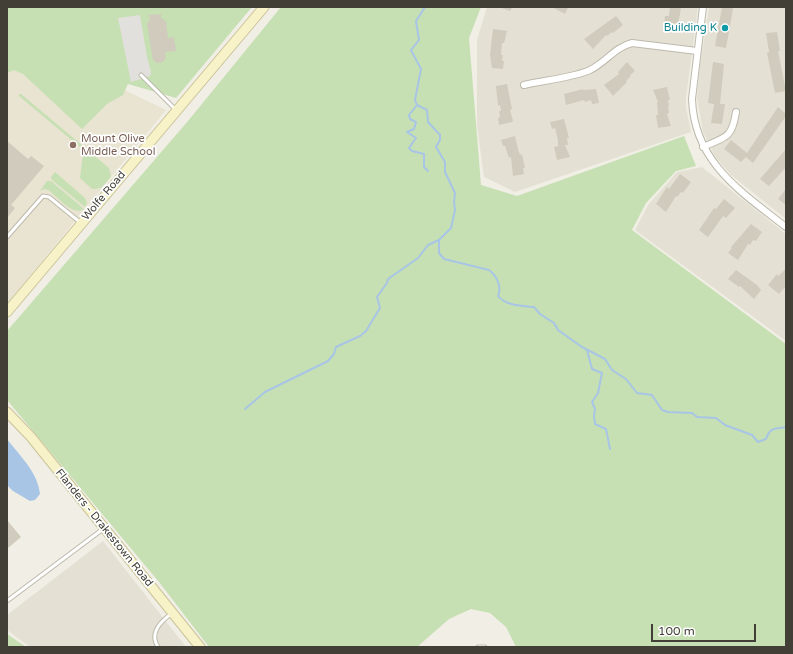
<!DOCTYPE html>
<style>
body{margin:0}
#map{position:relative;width:793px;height:654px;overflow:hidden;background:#f0eee5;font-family:"Varela Round",sans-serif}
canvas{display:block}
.frame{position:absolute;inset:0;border:8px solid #423f36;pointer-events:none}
.scale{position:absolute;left:651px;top:624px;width:105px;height:18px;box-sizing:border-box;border:2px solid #423f36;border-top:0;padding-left:5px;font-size:12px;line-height:14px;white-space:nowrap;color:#423f36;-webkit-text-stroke:3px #fff;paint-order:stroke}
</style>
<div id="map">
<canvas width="793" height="654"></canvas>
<div class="frame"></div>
<div class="scale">100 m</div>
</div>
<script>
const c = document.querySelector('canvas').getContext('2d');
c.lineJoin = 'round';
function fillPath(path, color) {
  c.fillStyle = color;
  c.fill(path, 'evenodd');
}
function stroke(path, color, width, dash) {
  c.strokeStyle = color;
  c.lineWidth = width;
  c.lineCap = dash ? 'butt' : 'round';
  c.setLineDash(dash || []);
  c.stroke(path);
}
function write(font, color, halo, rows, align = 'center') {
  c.font = font + ' "Varela Round",sans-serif';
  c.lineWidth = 3.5;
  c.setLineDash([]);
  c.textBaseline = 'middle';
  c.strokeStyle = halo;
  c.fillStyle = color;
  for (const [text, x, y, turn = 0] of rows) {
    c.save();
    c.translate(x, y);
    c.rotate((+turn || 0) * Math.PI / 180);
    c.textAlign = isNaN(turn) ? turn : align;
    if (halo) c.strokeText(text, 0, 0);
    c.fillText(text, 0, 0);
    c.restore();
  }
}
const residential = new Path2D(`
 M487,7H698L686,98V107L691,132L515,192L484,177L477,126V40Z
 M709,7H786V219L731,175L723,166L715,156L703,132L697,98L700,65Z
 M702,167L786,234V341L635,230L648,205L677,172Z
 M103,541L186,647H30L7,630V615Z`);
const education = new Path2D(`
 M7,7H17L120,88L166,110L7,304Z`);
const green = new Path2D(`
 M7,7H252L176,98L128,84L123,95L107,104L82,129L23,74L14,70L7,73Z
 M281,7H481L469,38L481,185L517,196L684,136L696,166L676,171L646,203L632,230L786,344V647H516L506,627L490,613L471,609L449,619L417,647H209L159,582L7,400V331L188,121Z
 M21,94L109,168L111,177L101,188L92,189L80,178L83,154L80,147L19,96V94Z
 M55,172L85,198L87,203L85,207L52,180L51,177Z
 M47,181H51L84,209C73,217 57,196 48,190L44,189L40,191Z
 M7,634L26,647H7Z`);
const parking = new Path2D(`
 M140,15L147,57L151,72L150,76L131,82L118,18Z`);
const water = new Path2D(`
 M7,439C19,455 38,472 40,494L35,500L30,501L13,491L7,485Z`);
const stream = new Path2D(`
 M425,7L416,21L419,40L411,50L421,69L415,100L417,105L427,110L428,122L440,135V140L436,147L445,162V172L455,193L454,202L455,210L451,228L439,240V253L444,259L489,270C497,276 502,287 498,296C506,306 523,306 534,307L540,314L554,323L558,330L582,347L605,359L612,370L626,379L637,393L652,395L662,410L668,412L692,413L697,417L716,418L725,425L752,435L758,442L766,439C770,427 775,429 786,427
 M417,105L409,115L410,119L416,122L414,129L407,132L416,138L409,148L412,151L424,154V167L428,171
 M587,350L592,369L602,373L598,393L592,402L595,409L594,416L595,424L606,429L610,449
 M245,409L265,392L328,361L334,354L336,347L360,336L366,331L380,308L377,297L387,283L388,279L418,258L428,245L439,240`);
const building = new Path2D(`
 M499,7H512V8L510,11Z
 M552,7H567L568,8L565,14Z
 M670,7H681L678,26L664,24L665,16H669Z
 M722,7H732L733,9L726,48L715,46Z
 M161,14V18L166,21L168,38L174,37L176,51L165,52L166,57L163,62L157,63L153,60L147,24L150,19L149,15Z
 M616,16L623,25L613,33L612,32L607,36L606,35L593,49L584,39Z
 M493,29L507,31L504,43H502L501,55H503L502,61H504L503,69L492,68L490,55Z
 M777,32L780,51H778L786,91L775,93L767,53L769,52L766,33Z
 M627,62L635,71L630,75L631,76L626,81L627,82L613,96L604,85L619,74L618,72Z
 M713,62L724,64L720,104H725L722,124L711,123L714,104L708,103Z
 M507,84L512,109L510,110L513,121L512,122L499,125L498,118L500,117L499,111H501L500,105L498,106L496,86Z
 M667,87L670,100H668L669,107H668L669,113L667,114L671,126L658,128L656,115H658L657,102H658L653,90Z
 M583,89V90L596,89L599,103L592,104L591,100L585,102L584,100L566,105L564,94Z
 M778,107L786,114V116L753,163L746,157L741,162L724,149L731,140L747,153Z
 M564,119L569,138H567L568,145H565L570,157L557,160L554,147L558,146V140L555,128L552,129L550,122Z
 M515,136L518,149L520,155L522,154L525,168H523L524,174L513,176L511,157L509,158L505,146H503L501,140Z
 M7,141L28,159L31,156L44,166L11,205L15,208L7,218Z
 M786,149V167L769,186L760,179Z
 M680,174L691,182L683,193L681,192L677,197L676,196L666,212L656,204L667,187L669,189Z
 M785,190L786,191V205L778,199Z
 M724,199L735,208L726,218L723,216L708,237L699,230L714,208L716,209Z
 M751,224L762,232L756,241L753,240L750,245L748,244L738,260L728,253L732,248L731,247Z
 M786,269V286L779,294L768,285L777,274L778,276Z
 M736,270L757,285L761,290L754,299L740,286L739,287L728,279Z
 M7,520L21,537L8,548L7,546Z`);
const lane = new Path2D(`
 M141,75L175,109
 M7,237L43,196L49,197L81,223
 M7,601L103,529
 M158,647C149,633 160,622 171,614
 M478,647H485`);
const street = new Path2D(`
 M703,7L692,99C694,162 741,192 786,227
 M524,85C541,81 576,77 590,70C605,63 615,47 632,43L697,51
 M703,147C725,137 732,139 736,112`);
const secondary = new Path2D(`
 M7,312L264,7
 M7,412L31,437L200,647`);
const markers = [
 [725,28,4,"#0f9aa8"],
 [73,145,4,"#8d6e63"]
];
const cultureNames = [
 ["Building K",717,28]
];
const educationNames = [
 ["Mount Olive",81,139],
 ["Middle School",81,152]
];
const streetNames = [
 ["Wolfe Road",104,196,-50],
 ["Flanders - Drakestown Road",104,528,51]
];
fillPath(residential, '#e4e1d4');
fillPath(education, '#e8e4d1');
fillPath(green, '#c6e0b3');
fillPath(parking, '#e2e0dd');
fillPath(water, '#a8c5e6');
stroke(stream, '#a8c5e6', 2);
fillPath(building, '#d0cbbc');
stroke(lane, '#bdbaac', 5);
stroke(street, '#bdbaac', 8);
stroke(secondary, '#cbc49a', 11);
stroke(lane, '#fff', 3);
stroke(street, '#fff', 6);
stroke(secondary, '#f7f2c8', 9);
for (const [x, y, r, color] of markers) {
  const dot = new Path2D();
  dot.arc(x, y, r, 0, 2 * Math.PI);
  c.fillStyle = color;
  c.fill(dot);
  stroke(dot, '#fff', 1.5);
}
write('11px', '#0d838f', '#fff', cultureNames, 'right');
write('11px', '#785e54', '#fff', educationNames, 'left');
write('11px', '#423f36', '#fff', streetNames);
</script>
